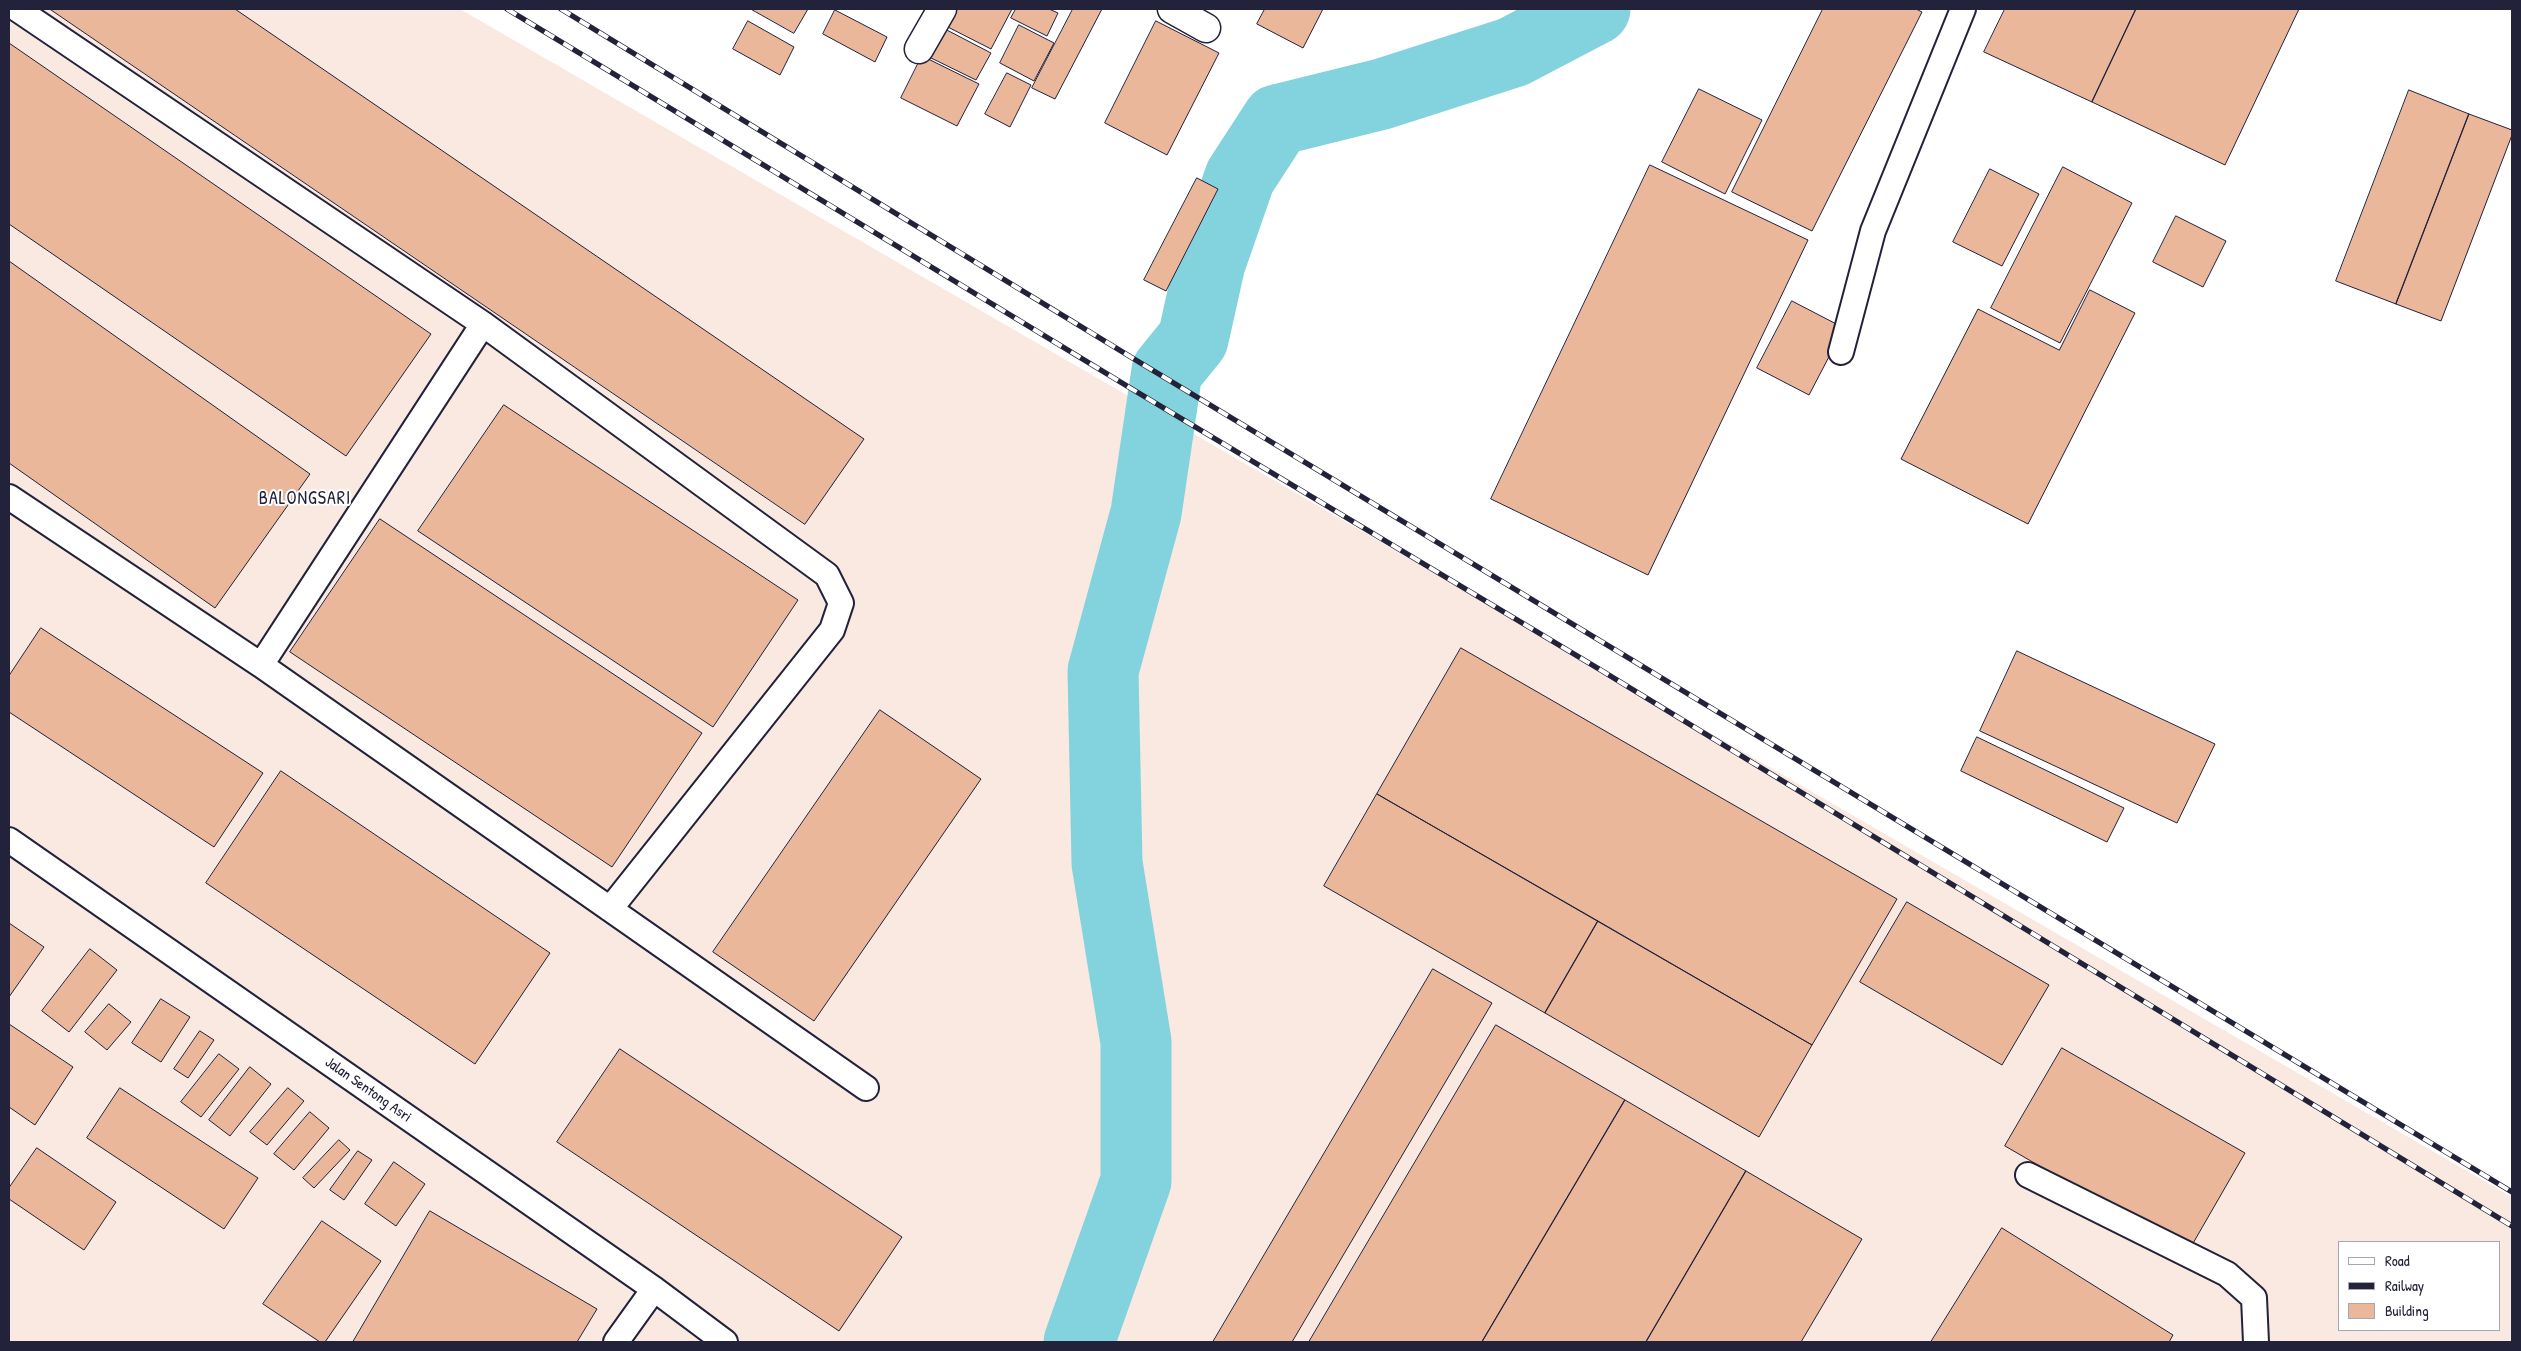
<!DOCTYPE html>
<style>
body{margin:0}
#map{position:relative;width:2521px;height:1351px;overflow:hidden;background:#fff;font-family:"Patrick Hand",sans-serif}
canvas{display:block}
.frame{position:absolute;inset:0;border:10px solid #22223b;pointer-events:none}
.legend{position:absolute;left:2338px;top:1241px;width:162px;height:90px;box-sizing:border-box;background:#fff;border:1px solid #a7a7b1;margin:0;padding:6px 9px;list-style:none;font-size:15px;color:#22223b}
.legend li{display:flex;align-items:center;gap:10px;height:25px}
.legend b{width:25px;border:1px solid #a7a7b1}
</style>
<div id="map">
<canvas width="2521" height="1351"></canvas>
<div class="frame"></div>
<ul class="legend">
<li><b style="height:6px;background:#fff"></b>Road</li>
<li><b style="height:6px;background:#22223b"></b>Railway</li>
<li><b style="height:14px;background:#eab79b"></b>Building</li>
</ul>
</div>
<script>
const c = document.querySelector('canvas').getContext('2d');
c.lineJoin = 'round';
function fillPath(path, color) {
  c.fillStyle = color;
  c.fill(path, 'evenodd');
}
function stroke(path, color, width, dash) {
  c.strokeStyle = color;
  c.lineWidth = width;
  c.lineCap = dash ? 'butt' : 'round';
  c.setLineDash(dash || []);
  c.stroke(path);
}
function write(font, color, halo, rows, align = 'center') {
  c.font = font + ' "Patrick Hand",sans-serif';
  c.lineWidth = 4;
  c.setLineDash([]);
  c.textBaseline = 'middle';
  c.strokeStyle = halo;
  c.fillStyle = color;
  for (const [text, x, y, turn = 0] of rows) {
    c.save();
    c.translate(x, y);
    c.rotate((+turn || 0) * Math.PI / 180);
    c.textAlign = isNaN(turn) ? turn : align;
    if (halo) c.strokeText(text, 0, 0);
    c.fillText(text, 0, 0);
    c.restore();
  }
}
const built = new Path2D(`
 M9,9H460L2512,1197V1342H9ZM2340,1242H2500V1330H2340Z`);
const river = new Path2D(`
 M1079,1342L1136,1181V1042L1107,863L1103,671L1146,513L1167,371L1193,339L1210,263L1240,177L1277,120L1382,94L1513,52L1595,9`);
const building = new Path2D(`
 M50,9H235L864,439L805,524Z
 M751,9H808L794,33Z
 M947,9H1012L991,49L940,23Z
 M1016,9H1049L1058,13L1047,36L1011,18Z
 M1073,9H1102L1055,99L1032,88Z
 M1265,9H1323L1303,48L1257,24Z
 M1823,9H1916L1922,12L1812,231L1732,192Z
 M2005,9H2136L2092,102L1984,52Z
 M2136,9H2299L2225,165L2092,102Z
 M835,10L887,37L875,62L823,34Z
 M748,21L794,47L780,75L733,49Z
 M1156,21L1219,53L1167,155L1105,123Z
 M1019,25L1054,43L1034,81L1000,63Z
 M943,28L991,53L976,80L929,57Z
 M9,43L431,334L346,456L9,224Z
 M922,56L979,84L957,126L901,98Z
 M1007,73L1031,85L1010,127L985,114Z
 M1699,89L1762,120L1725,194L1662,162Z
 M2409,90L2469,114L2396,304L2336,281Z
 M2469,114L2512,130V135L2441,321L2396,304Z
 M1650,165L1808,240L1648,575L1491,499Z
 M2063,167L2132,203L2060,343L1991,308Z
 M1990,169L2039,194L2002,266L1953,242Z
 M1197,178L1218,189L1166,291L1144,280Z
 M2176,216L2226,241L2203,287L2153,262Z
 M9,261L310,474L215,608L9,463Z
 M2090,290L2135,313L2028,524L1901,459L1978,309L2059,350Z
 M1792,301L1844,328L1809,395L1757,368Z
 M504,405L798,600L713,727L418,531Z
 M380,519L702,733L612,867L290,652Z
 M41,628L263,773L214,847L9,712V676Z
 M1461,648L1897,899L1812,1045L1377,794Z
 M2017,651L2215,744L2177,823L1980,731Z
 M880,710L981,779L814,1021L713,952Z
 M1977,737L2124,808L2107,842L1961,771Z
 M281,771L550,953L475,1064L206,883Z
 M1377,794L1598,921L1545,1013L1324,886Z
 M1907,902L2049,985L2002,1065L1860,982Z
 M1598,921L1812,1045L1759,1137L1545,1013Z
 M9,923L44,947L9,997Z
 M90,949L117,970L69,1032L42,1011Z
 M1433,969L1492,1003L1292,1342H1213Z
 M161,999L190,1017L161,1062L132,1043Z
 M109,1004L131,1022L107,1050L85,1032Z
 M9,1024L73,1067L35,1125L9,1107Z
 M1496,1025L1625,1100L1482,1342H1309Z
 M200,1031L214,1040L188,1078L174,1069Z
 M2062,1048L2245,1153L2188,1252L2005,1146Z
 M620,1049L902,1237L839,1331L557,1142Z
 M219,1054L239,1069L201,1117L181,1102Z
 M250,1067L271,1084L230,1136L209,1120Z
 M120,1088L258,1178L224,1229L87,1138Z
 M288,1088L304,1101L267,1145L250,1132Z
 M1625,1100L1746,1171L1646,1342H1482Z
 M310,1112L329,1128L294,1170L274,1154Z
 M339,1140L350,1150L314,1188L303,1178Z
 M37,1148L116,1202L84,1250L9,1199V1188Z
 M358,1151L372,1160L344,1200L330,1190Z
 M394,1162L425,1184L396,1226L365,1204Z
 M1746,1171L1862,1239L1801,1342H1646Z
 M430,1211L597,1309L577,1342H353Z
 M322,1221L381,1261L325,1342H320L263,1304Z
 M2002,1228L2173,1335L2169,1342H1931Z`);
const service = new Path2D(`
 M17,9L483,324L827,575L841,603L832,630L610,909
 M1841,352L1873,231L1963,9
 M9,497L261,665L866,1088
 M261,665L483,324
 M9,840L654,1289L725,1342
 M2028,1175L2227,1274L2254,1298L2256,1342
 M616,1342L654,1289`);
const minor = new Path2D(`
 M1172,9L1206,28
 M919,49L942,9`);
const rail = new Path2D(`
 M507,9L1127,386L1599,669L2512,1226
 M561,9L1139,362L2512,1192`);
const streetNames = [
 ["Jalan Sentong Asri",368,1090,35]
];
const quarterNames = [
 ["BALONGSARI",305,499]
];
fillPath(built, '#f9e9e1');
stroke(river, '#83d3de', 71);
fillPath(building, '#eab79b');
stroke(building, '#22223b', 1);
stroke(service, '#22223b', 28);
stroke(minor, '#22223b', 31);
stroke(service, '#fff', 24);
stroke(minor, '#fff', 28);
stroke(rail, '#22223b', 5.5);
stroke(rail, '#fff', 4, [11]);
write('15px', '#22223b', '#fff', streetNames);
c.letterSpacing = '1px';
write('18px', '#22223b', '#fff', quarterNames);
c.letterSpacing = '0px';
</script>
